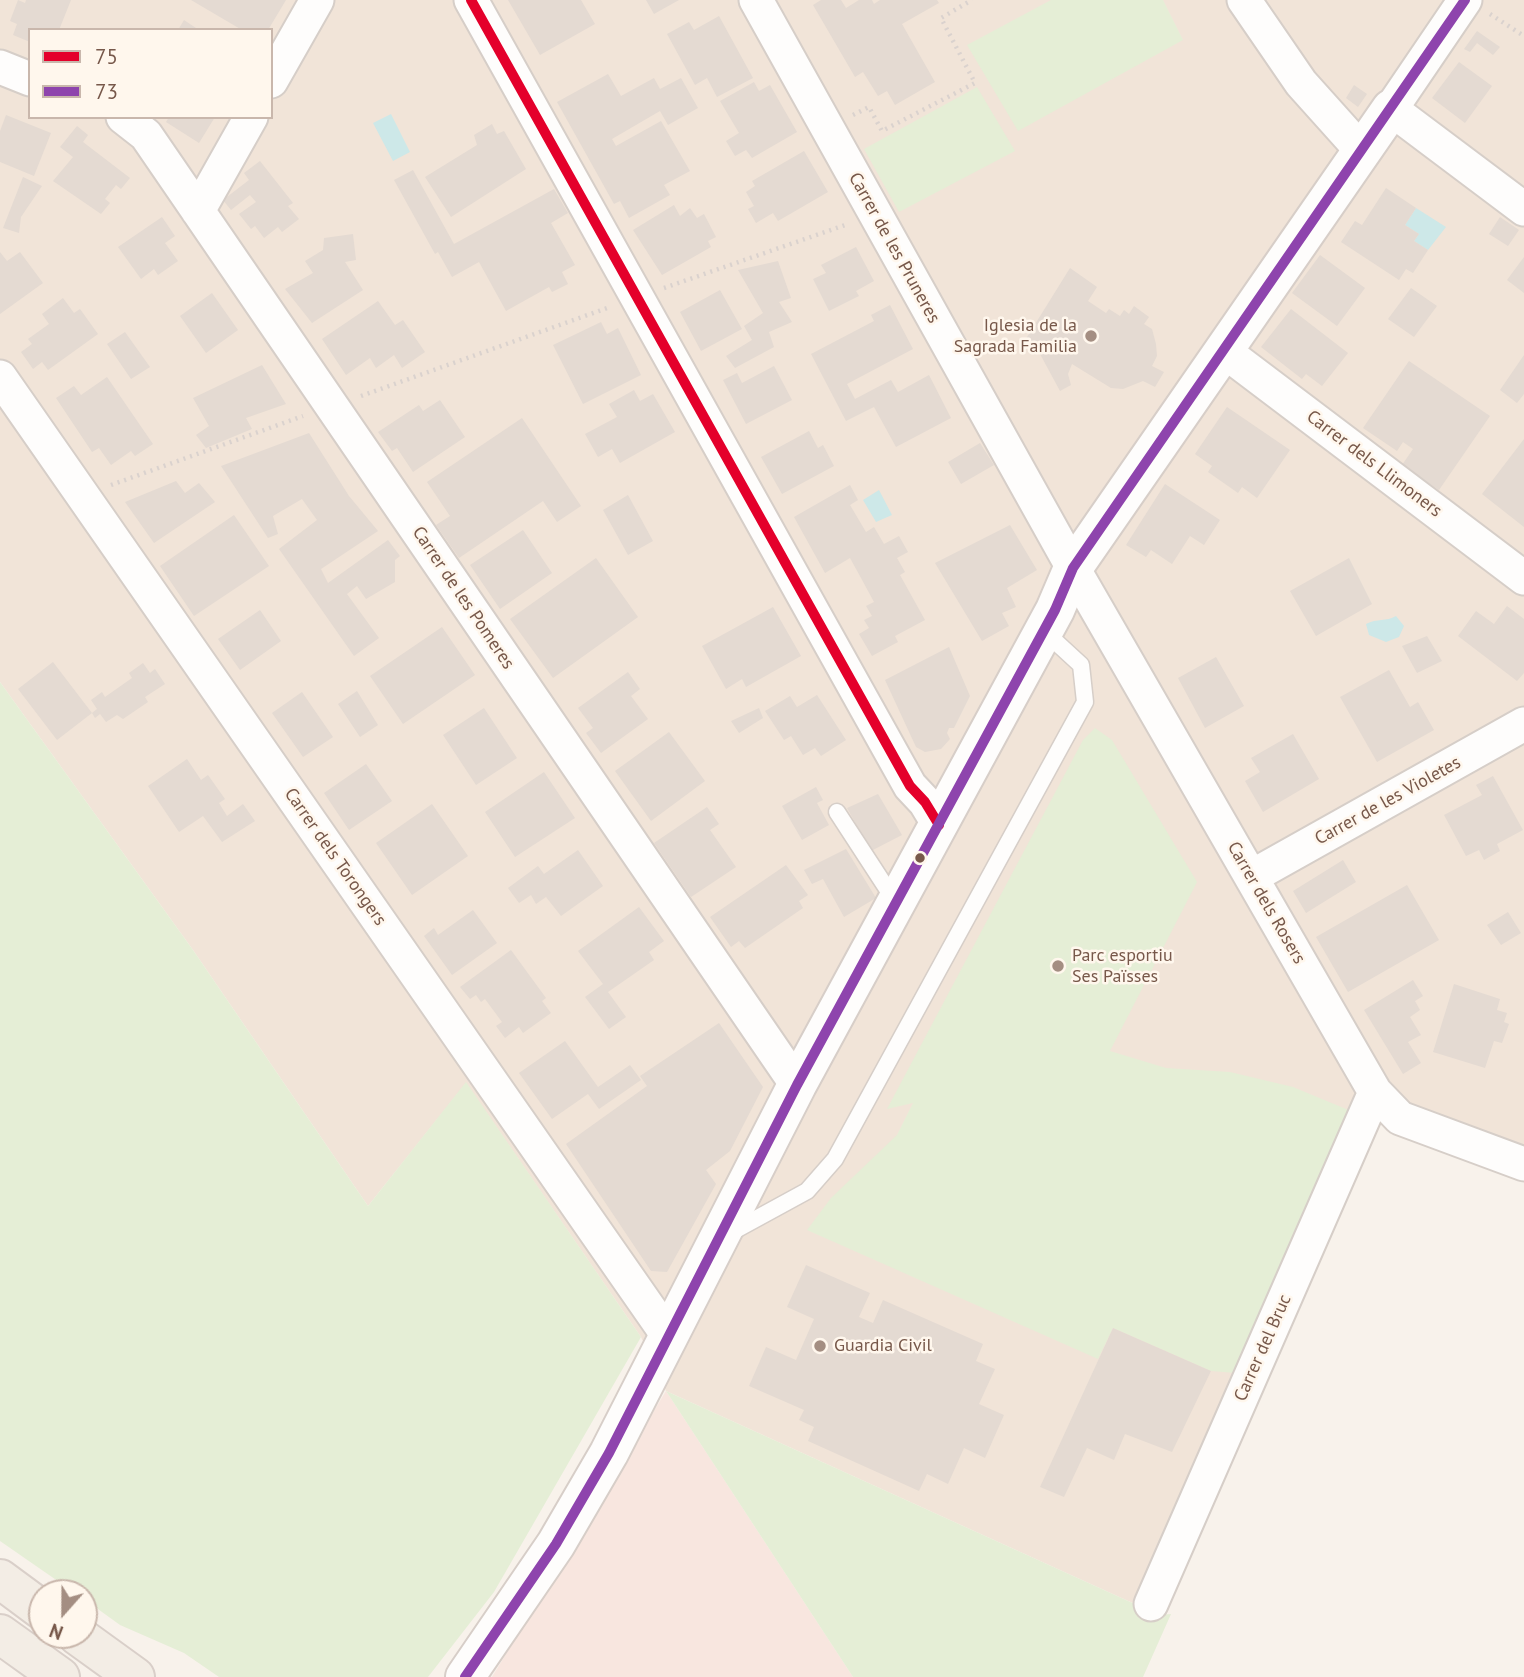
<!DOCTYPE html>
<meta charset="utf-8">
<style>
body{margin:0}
#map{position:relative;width:1524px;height:1677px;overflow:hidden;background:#f8f2eb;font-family:"PT Sans",sans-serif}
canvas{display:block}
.legend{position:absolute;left:28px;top:28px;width:245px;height:91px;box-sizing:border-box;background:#fff7ed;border:2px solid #c9b7ac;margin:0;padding:9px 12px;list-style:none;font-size:21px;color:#77584a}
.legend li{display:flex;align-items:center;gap:14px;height:35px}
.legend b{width:35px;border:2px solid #c9b7ac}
.north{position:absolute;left:28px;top:1579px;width:70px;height:70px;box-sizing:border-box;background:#fff7ed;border:2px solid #c9b7ac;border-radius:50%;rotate:201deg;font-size:19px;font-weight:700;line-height:28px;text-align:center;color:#77584a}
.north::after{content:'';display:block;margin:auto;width:24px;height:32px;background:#a48e82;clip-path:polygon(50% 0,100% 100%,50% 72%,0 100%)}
</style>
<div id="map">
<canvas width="1524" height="1677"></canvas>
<ul class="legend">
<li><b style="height:9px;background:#e4002b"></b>75</li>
<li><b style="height:9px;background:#8e44ad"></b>73</li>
</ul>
<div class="north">N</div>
</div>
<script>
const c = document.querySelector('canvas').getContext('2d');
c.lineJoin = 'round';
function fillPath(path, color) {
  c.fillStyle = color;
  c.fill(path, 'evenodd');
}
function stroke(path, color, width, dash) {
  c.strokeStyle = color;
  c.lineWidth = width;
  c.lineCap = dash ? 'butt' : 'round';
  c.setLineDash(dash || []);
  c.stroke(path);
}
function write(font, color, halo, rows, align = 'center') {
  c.font = font + ' "PT Sans",sans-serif';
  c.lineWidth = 5;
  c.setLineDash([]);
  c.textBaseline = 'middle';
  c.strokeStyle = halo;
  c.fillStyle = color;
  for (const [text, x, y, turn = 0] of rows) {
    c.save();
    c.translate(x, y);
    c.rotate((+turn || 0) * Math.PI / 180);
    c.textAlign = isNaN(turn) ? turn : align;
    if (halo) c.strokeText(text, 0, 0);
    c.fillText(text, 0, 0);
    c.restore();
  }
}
const residential = new Path2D(`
 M0,0H1524V1177L1375,1121L1159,1615L666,1391L641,1337L466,1083L368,1206L193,950L0,682ZM30,30H271V117H30Z`);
const commercial = new Path2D(`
 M666,1391L853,1677H492Z`);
const green = new Path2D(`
 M1051,0H1163L1183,40L1018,131L967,45Z
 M977,87L1015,151L899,212L864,149Z
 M0,682L193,950L368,1206L466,1082L641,1337L494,1592L428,1677H219L184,1653L120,1625L84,1599V1593H75L0,1541Z
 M1095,728L1112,740L1197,882L1110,1051L1166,1068L1230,1072L1293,1087L1375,1121L1260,1375L1211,1371L1113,1328L1098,1359L807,1230L831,1198L897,1135L913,1103L887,1109L1083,740Z
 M666,1391L1159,1615L1171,1614L1143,1677H853Z`);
const water = new Path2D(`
 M391,114L410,152L393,161L373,123Z
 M1416,208L1446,227L1428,250L1414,241L1419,234L1405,225Z
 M879,490L892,515L876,522L863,500Z
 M1396,616L1404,626L1399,637L1386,642L1369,635L1366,624C1377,618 1386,622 1396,616Z`);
const building = new Path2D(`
 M18,0L25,3L26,0H71L59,30H30V42L13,35L17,24L10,21Z
 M191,0H286L268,30H242Z
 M508,0H581L595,24L540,55Z
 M646,0H679L654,14Z
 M821,0H841L846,8L859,0H872L874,4L880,0H937L939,3L902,24L935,82L895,105L887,91L878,96L863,72L855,77L813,5Z
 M719,16L753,78L717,97L707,78L695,85L667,34L689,22L694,30Z
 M184,20L199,30H178Z
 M1477,31L1500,47L1493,55L1477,43L1470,52L1464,49Z
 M1459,62L1492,86L1465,123L1432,98Z
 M608,74L621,96L654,78L660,89L681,78L698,108L668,125L660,111L612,139L616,146L661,121L690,171L664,185L670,195L629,218L620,201L614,204L557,102Z
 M754,82L759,91L770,85L797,132L752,158L746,150L735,156L726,141L739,133L720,101Z
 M1354,85L1367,94L1358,107L1346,98Z
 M6,115L51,133L34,176L0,162V131Z
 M169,117H215L199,143L166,122Z
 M492,124L497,134L504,131L526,169L451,217L425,177L477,145L474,135Z
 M77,126L88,135L83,142L130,178L121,189L116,185L105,199L110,203L101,214L53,181L73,157L60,147Z
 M804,151L828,192L778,221L773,213L756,223L748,209L754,206L746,192L755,186L752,181Z
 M260,161L293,203L288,206L299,219L282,232L278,227L264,238L255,226L251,229L239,214L256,202L250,195L231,210L223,200L249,180L244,173Z
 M413,170L454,244L554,189L568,213L551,223L575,265L562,272L568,284L552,292L549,287L506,311L479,262L452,277L438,252L435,254L394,180Z
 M23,177L42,186L21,217L19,233L3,228Z
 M1386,188L1416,208L1405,225L1419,234L1414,241L1428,250L1413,273L1406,269L1399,280L1341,242L1355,221L1362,225Z
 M674,205L680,216L690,208L697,218L704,214L716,237L708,241L711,247L662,275L633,230Z
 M162,217L175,236L165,243L178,261L158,275L154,269L141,279L118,247Z
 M1500,217L1519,230L1508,246L1489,234Z
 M353,234L356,260L345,262L363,290L312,323L285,289L313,273L305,261L323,250L324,238Z
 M856,247L874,281L856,291L859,296L829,311L813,279L826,273L821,265Z
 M0,252L7,261L20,252L43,283L0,314Z
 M1320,255L1365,288L1337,326L1292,293Z
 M1524,257V293L1507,280Z
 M778,261L791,298L779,302L792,322L769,332L774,347L735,368L726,356L752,340L744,326L763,313L738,270Z
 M1070,268L1097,287L1088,301L1106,313L1109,309L1120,316L1124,310L1129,314L1134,306L1149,317L1144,324L1152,329L1156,344L1157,356L1152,366L1164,372L1155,387L1143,381L1123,389L1111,388L1072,364L1068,374L1071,385L1060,391L1040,354L1024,342Z
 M1411,288L1437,306L1414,337L1388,319Z
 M720,290L742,329L701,351L680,312Z
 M212,293L238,330L206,353L180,316Z
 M63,298L74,313L80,309L98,334L48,370L42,362L33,369L21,352L32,344L28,339L49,324L42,314Z
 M378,301L395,325L403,320L425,352L402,368L394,355L376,368L370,358L346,375L322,339Z
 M890,305L913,349L847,384L855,399L891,380L898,392L929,375L951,418L896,447L874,407L846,421L811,354L874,321L871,315Z
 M1291,309L1348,353L1322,386L1306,374L1302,379L1261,347Z
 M601,322L607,334L618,328L641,375L583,404L553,345Z
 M125,332L150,367L131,379L107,344Z
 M1524,355V394L1517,403L1500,390Z
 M1409,361L1490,416L1439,490L1402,465L1413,449L1403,442L1397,451L1363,428Z
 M262,365L286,404L246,418L252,429L206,448L196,435L209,426L193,398Z
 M774,366L792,400L746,424L723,380L737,373L742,383Z
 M107,377L153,444L135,456L131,451L111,465L99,448L92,452L56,398L74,386L81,395Z
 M634,390L640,401L653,394L675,432L620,463L612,449L598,457L585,434L617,417L609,404Z
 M440,400L465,437L413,472L397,448L392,451L378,432L419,405L423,411Z
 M1227,407L1290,450L1257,498L1242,487L1238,493L1208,472L1212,466L1195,454Z
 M522,418L581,506L557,522L543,501L459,558L436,525L450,516L427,482Z
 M809,431L818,448L823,445L834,466L782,494L761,457Z
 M309,433L349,496L378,531L321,569L328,583L388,540L400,556L395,560V582L366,599L357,586L347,594L379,638L354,656L279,549L317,520L302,499L273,516L278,534L268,538L221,466Z
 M1524,439V527L1482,494Z
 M980,443L994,465L961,484L948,462Z
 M176,481L185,493L199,483L215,502L154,543L125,502Z
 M1165,484L1220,520L1204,545L1190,536L1172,564L1151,550L1146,557L1126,545Z
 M850,485L858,500L850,505L866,532L874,527L884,544L899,536L908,552L897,558L905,572L900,575L925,620L895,636L898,642L872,656L859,634L869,628L864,620L872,616L866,606L874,602L861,578L850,558L825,573L794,517Z
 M628,495L653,541L628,555L603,510Z
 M234,515L269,566L194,616L160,566Z
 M1010,525L1037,570L1007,588L1016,607L1002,613L1009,626L982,641L935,563Z
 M523,530L552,573L500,609L470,565Z
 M596,558L638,617L553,678L510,619Z
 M1349,558L1372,604L1316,636L1290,591Z
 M1507,606L1524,619V673L1517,681L1458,636L1476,611L1494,624Z
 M773,607L801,656L746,687L742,679L726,689L702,646Z
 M260,610L281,641L240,670L218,639Z
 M442,627L475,675L403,724L370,676Z
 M1427,636L1442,661L1417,673L1402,646Z
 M949,647L970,696L954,728H949L947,733L950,739L941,749L925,752L916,747L885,680Z
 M1216,657L1244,706L1205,728L1178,678Z
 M53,662L92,713L57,740L18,689Z
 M143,663L150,673L155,669L165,684L145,697L148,702L123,719L117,715L106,722L100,714L95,718L92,713L97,709L91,700L102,692L105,697L132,678L129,673Z
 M1389,670L1410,707L1418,702L1434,730L1377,762L1340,697Z
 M628,672L640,689L631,696L648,719L601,753L586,733L593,728L578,708Z
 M357,691L378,725L360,737L338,704Z
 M302,692L333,737L303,757L272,713Z
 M817,695L846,740L821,756L815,748L803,755L791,736L784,740L765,711L790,696L797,707Z
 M484,708L517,758L476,785L443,735Z
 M759,708L763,718L739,733L731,721Z
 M669,732L705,781L651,821L615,771Z
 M1293,734L1319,779L1263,812L1245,781L1260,772L1251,758Z
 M187,759L201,780L208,775L225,799L219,803L227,816L243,804L255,821L222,842L203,816L179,832L148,786Z
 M366,764L392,801L349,830L324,793Z
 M544,772L575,818L515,857L485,812Z
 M1493,776L1523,830L1497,844L1500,851L1484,860L1479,850L1466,856L1444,815L1482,795L1476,785Z
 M816,787L823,800L817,803L829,825L802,840L782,806Z
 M878,794L902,835L871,851L847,808Z
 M432,804L468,856L412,895L376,843Z
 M707,807L719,824L710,830L736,867L691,897L654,843Z
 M846,849L876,898L844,917L823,879L812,884L804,870Z
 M578,850L603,886L561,916L546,897L536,904L531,895L519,903L508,888L538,866L544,874Z
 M1343,860L1356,882L1306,913L1293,891Z
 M786,865L808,895L799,901L803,908L745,948L739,941L731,947L710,917Z
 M1407,885L1439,940L1348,992L1316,937Z
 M639,907L664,941L649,952L654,960L608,992L626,1017L609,1029L585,997L603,984L578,951Z
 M473,910L497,943L452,975L424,936L434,928L438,935Z
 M1508,912L1521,933L1501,945L1487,925Z
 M511,950L546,998L542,1001L551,1013L523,1033L519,1027L505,1038L496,1026L502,1022L485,999L481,1002L476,995L470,999L460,987Z
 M1413,980L1423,996L1415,1001L1420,1010L1410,1017L1421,1035L1408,1042L1421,1063L1403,1074L1364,1010Z
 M1454,984L1500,999L1497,1010L1507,1013L1504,1022L1509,1024L1502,1043L1494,1041L1485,1068L1433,1052Z
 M719,1023L763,1087L730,1151L706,1170L716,1184L667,1272L651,1271L566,1144L647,1086L640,1076Z
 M565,1041L598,1087L630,1065L641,1080L599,1109L588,1094L552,1119L519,1073Z
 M806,1265L870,1293L859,1317L873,1323L883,1300L983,1344L976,1361L995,1369L979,1404L1004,1415L985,1458L964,1448L948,1484L927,1474L919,1491L808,1441L814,1427L799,1420L804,1410L749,1386L766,1347L796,1360L814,1319L787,1307Z
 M1113,1328L1211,1371L1172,1452L1125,1434L1114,1460L1087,1448L1064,1497L1040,1487Z`);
const path = new Path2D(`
 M1490,14L1524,36
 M853,115L869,107L882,131L975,83L941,18L972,0
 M664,288L848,224
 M361,396L610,307
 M111,485L303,416`);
const lane = new Path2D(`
 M837,812L895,901
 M730,1233L807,1191L835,1159L1085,702L1081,665L1044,631`);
const street = new Path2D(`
 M471,0L910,786L925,802L939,825
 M756,0L1073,568L1375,1092L1400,1118L1524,1164
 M1244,0L1301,83L1362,151
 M1465,0L1391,109L1524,209
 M0,67L30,79
 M271,81L317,0
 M123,117L146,135L797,1085
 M198,211L251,117
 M1224,351L1524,578
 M0,377L669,1337
 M1251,877L1524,724
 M1151,1604L1375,1092`);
const secondary = new Path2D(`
 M465,1677L556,1544L609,1453L797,1085L1055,610L1073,568L1391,109`);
const primary = new Path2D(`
 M0,1579L42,1610
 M0,1634L60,1677
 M77,1635L135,1677`);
const bus1 = new Path2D(`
 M471,0L910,786L925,802L939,825`);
const bus2 = new Path2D(`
 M465,1677L556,1544L609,1453L797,1085L1055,610L1073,568L1465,0`);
const markers = [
 [1091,336,7,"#a48e82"],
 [920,858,6,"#77584a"],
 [1058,966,7,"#a48e82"],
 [820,1346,7,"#a48e82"]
];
const streetNames = [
 ["Carrer de les Pruneres",894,248,61],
 ["Carrer dels Llimoners",1374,464,37],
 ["Carrer de les Pomeres",463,598,56],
 ["Carrer de les Violetes",1388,801,-29],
 ["Carrer dels Torongers",335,857,55],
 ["Carrer dels Rosers",1266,903,60],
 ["Carrer del Bruc",1263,1348,-66]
];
const poiNames = [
 ["Iglesia de la",1077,326,"right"],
 ["Sagrada Familia",1077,347,"right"],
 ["Parc esportiu",1072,956],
 ["Ses Païsses",1072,977],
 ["Guardia Civil",834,1346]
];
fillPath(residential, '#f1e4d8');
fillPath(commercial, '#f8e6df');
fillPath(green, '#e5eed6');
fillPath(water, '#cde8e8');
fillPath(building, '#e4dad2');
stroke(lane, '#d6cec8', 19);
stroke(street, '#d6cec8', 37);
stroke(secondary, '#d7cec8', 42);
stroke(primary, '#d9cfc9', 42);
stroke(path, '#dad2ce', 4.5, [2, 5]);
stroke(lane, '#fefdfc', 16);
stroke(street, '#fefdfc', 33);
stroke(secondary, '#fefdfc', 38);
stroke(primary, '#f3ede5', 38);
stroke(bus1, '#e4002b', 10);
stroke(bus2, '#8e44ad', 10);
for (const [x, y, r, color] of markers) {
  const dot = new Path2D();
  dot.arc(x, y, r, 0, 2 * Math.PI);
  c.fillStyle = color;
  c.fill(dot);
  stroke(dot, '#fff7ed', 2.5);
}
write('18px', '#77584a', '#fff7ed', streetNames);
write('18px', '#77584a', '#fff7ed', poiNames, 'left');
</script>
